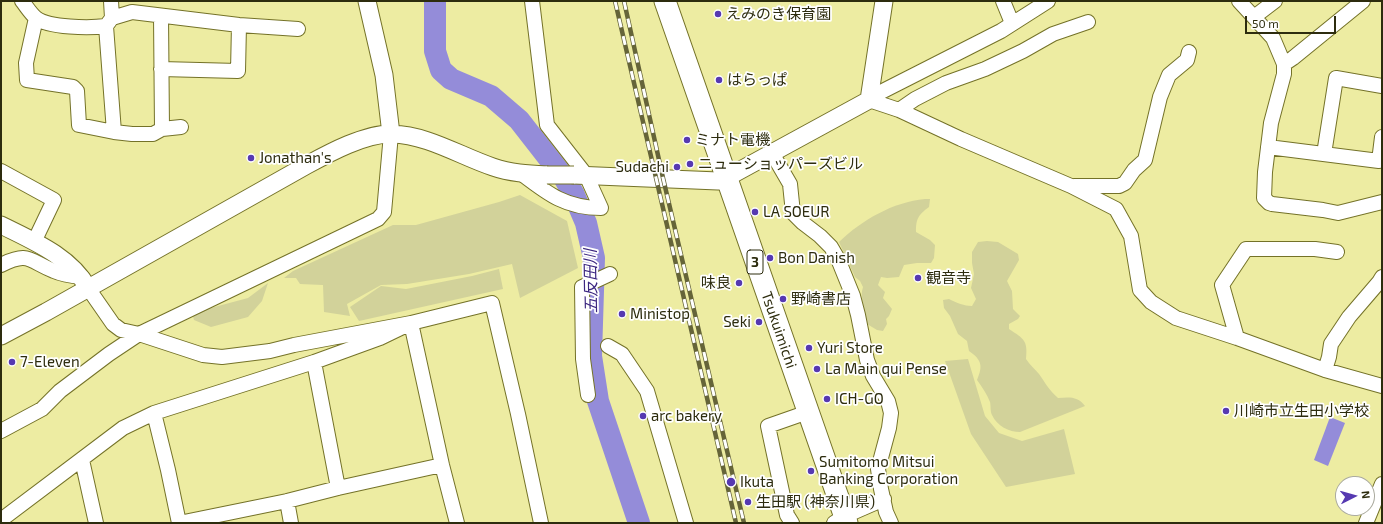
<!DOCTYPE html>
<meta charset="utf-8">
<style>
body{margin:0}
#map{position:relative;width:1383px;height:524px;overflow:hidden;background:#edeca2;font-family:"Exo 2",sans-serif}
canvas{display:block}
.frame{position:absolute;inset:0;border:2px solid #2d2c0e;pointer-events:none}
.north{position:absolute;left:1335px;top:476px;width:40px;height:40px;box-sizing:border-box;background:#fff;border:1px solid #abab9f;border-radius:50%;rotate:84deg;font-size:11px;font-weight:700;line-height:16px;text-align:center;color:#2d2c0e}
.north::after{content:'';display:block;margin:auto;width:14px;height:18px;background:#5639b1;clip-path:polygon(50% 0,100% 100%,50% 72%,0 100%)}
.scale{position:absolute;left:1245px;top:16px;width:91px;height:18px;box-sizing:border-box;border:2px solid #2d2c0e;border-top:0;padding-left:5px;font-size:12px;line-height:14px;white-space:nowrap;color:#2d2c0e;-webkit-text-stroke:3px #fff;paint-order:stroke}
</style>
<div id="map">
<canvas width="1383" height="524"></canvas>
<div class="frame"></div>
<div class="north">N</div>
<div class="scale">50 m</div>
</div>
<script>
const c = document.querySelector('canvas').getContext('2d');
c.lineJoin = 'round';
function fillPath(path, color) {
  c.fillStyle = color;
  c.fill(path, 'evenodd');
}
function stroke(path, color, width, dash) {
  c.strokeStyle = color;
  c.lineWidth = width;
  c.lineCap = dash ? 'butt' : 'round';
  c.setLineDash(dash || []);
  c.stroke(path);
}
function write(font, color, halo, rows, align = 'center') {
  c.font = font + ' "Exo 2","Noto Sans JP",sans-serif';
  c.lineWidth = 3.5;
  c.setLineDash([]);
  c.textBaseline = 'middle';
  c.strokeStyle = halo;
  c.fillStyle = color;
  for (const [text, x, y, turn = 0] of rows) {
    c.save();
    c.translate(x, y);
    c.rotate((+turn || 0) * Math.PI / 180);
    c.textAlign = isNaN(turn) ? turn : align;
    if (halo) c.strokeText(text, 0, 0);
    c.fillText(text, 0, 0);
    c.restore();
  }
}
const green = new Path2D(`
 M520,195L567,221L578,268L520,298L512,264L469,274L407,284L381,285L347,304L350,316L324,312L323,285L300,284L296,278H284L293,271L393,225H416L499,202Z
 M925,199H930L929,207C918,215 916,219 916,232L930,240L935,245L934,258L931,263H917L904,265L899,277L887,278L881,277L878,285L885,292L883,298L892,309L889,316L886,319L887,324L883,331L877,330L867,324C865,312 859,299 863,287L860,281L855,277L839,242C862,220 893,202 925,199Z
 M987,241L998,242L1018,254L1019,260L1007,281L1012,291L1013,309L1020,316L1018,319L1009,324V329C1024,339 1028,340 1026,359C1030,365 1035,369 1039,374C1046,384 1049,390 1058,398C1069,397 1078,396 1085,406L1020,432C1009,432 997,426 992,415C990,411 991,406 990,402C987,394 982,387 977,380C983,366 982,360 969,351L967,341L958,334L950,316L944,308L943,300L949,299C957,303 964,306 972,306L976,299L971,288L974,274L972,263V252L978,242Z
 M499,269L503,289L359,321L350,307L381,286L406,289L472,276Z
 M268,283L262,301L248,317L211,327L194,320L192,313L248,298Z
 M968,359L985,416L999,433L1022,441L1064,429L1075,474L1006,487L971,434L945,361Z`);
const water = new Path2D(`
 M1330,417L1345,423L1328,466L1314,460Z`);
const river = new Path2D(`
 M435,1V51L441,70L451,79L491,96L519,120L565,179L574,195L586,223L594,258L591,356L598,401L639,523`);
const minor = new Path2D(`
 M22,1C26,6 31,14 36,18C49,28 90,28 106,26
 M111,1L112,18L106,26L114,132
 M1003,1L1012,23
 M1239,1L1273,38L1284,64V74L1271,123L1265,172L1264,198L1269,203L1272,204L1323,210L1338,213L1382,202
 M161,16L162,129
 M1254,17L1275,1
 M36,18L26,63L27,80L73,87L77,91L79,125L114,132L132,134H153L162,129L181,127
 M112,18L132,12L239,25L298,29
 M1284,64L1293,58L1363,1
 M161,69L238,71L239,25
 M869,100L899,110L961,139L1071,186L1116,209L1131,236L1140,290L1151,302L1176,318L1237,338L1325,370L1382,386
 M869,100L879,93L1001,31L1048,1
 M899,110L915,99L946,83L985,69L1023,51L1053,34L1088,22
 M1268,147L1379,161L1382,137
 M772,153L790,184L793,213L803,223L820,236L831,247L838,259L853,296L858,315L867,360L873,376L888,401L891,413L889,428L878,469L881,489L886,512L891,523
 M1324,154L1336,78L1382,86
 M1,171L54,200L34,242
 M522,174C548,194 566,208 601,208L586,175L547,125L532,1
 M1074,186H1119L1125,183L1134,170L1145,160L1160,97L1169,75L1187,60L1189,52
 M1,265C29,251 29,261 54,271C63,275 72,276 82,277
 M88,288L113,324L121,330L139,334L203,355L222,357L270,351L294,345L411,323L442,465L457,523
 M1237,338L1222,285L1246,249H1315L1337,252
 M608,346L622,354L647,391L686,523
 M314,362L338,488
 M1325,370L1329,357L1331,344L1349,317L1379,282L1382,277
 M588,395L583,359L582,287L610,274
 M154,413L168,470L179,523
 M1,431L42,409L60,391L109,354L139,334L378,219L384,212L391,134
 M82,460L96,523
 M287,501L291,523
 M1,520L123,428L154,413L314,362L380,338L411,323L492,303L518,414L541,523
 M179,523L287,501L338,488L442,465
 M792,523L787,515L768,426L808,412
 M834,523L845,516L884,499
 M1366,523L1382,484`);
const tertiary = new Path2D(`
 M367,1L384,75L391,134
 M574,175L718,181L726,178L869,100L884,1
 M1,225C33,241 70,256 88,288
 M1,336L46,312L307,165C329,153 366,133 392,134C428,135 460,156 493,167C510,173 528,174 547,175`);
const primary = new Path2D(`
 M665,1L847,523`);
const rail = new Path2D(`
 M615,1L736,523
 M624,1L663,178L744,523`);
const tertiaryBridge = new Path2D(`
 M547,175H574`);
const markers = [
 [718,14,4,"#5639b1"],
 [719,80,4,"#5639b1"],
 [687,140,4,"#5639b1"],
 [251,158,4,"#5639b1"],
 [690,164,4,"#5639b1"],
 [677,167,4,"#5639b1"],
 [755,212,4,"#5639b1"],
 [770,258,4,"#5639b1"],
 [918,278,4,"#5639b1"],
 [739,283,4,"#5639b1"],
 [783,299,4,"#5639b1"],
 [622,314,4,"#5639b1"],
 [759,322,4,"#5639b1"],
 [809,348,4,"#5639b1"],
 [12,362,4,"#5639b1"],
 [817,369,4,"#5639b1"],
 [827,399,4,"#5639b1"],
 [1226,411,4,"#5639b1"],
 [643,416,4,"#5639b1"],
 [811,471,4,"#5639b1"],
 [731,482,5,"#5639b1"],
 [748,502,4,"#5639b1"]
];
const shields = [
 [755,262,16]
];
const shieldNames = [
 ["3",755,262]
];
const poiNames = [
 ["えみのき保育園",726,14],
 ["はらっぱ",727,80],
 ["ミナト電機",695,140],
 ["Jonathan's",259,158],
 ["ニューショッパーズビル",698,164],
 ["Sudachi",669,167,"right"],
 ["LA SOEUR",763,212],
 ["Bon Danish",778,258],
 ["観音寺",926,278],
 ["味良",731,283,"right"],
 ["野崎書店",791,299],
 ["Ministop",630,314],
 ["Seki",751,322,"right"],
 ["Yuri Store",817,348],
 ["7-Eleven",20,362],
 ["La Main qui Pense",825,369],
 ["ICH-GO",835,399],
 ["川崎市立生田小学校",1234,411],
 ["arc bakery",651,416],
 ["Sumitomo Mitsui",819,462],
 ["Banking Corporation",819,479],
 ["Ikuta",740,482],
 ["生田駅 (神奈川県)",756,502]
];
const streetNames = [
 ["Tsukuimichi",779,330,71]
];
const waterNames = [
 ["五反田川",591,281,-91]
];
fillPath(green, '#d2d29a');
fillPath(water, '#948cd9');
stroke(river, '#948cd9', 22);
stroke(minor, '#747228', 16);
stroke(tertiary, '#747228', 19);
stroke(primary, '#747228', 23);
stroke(minor, '#fff', 14);
stroke(tertiary, '#fff', 17);
stroke(primary, '#fff', 21);
stroke(rail, '#656439', 4.5);
stroke(rail, '#fff', 3, [9]);
stroke(tertiaryBridge, '#747228', 19, []);
stroke(tertiaryBridge, '#fff', 17);
for (const [x, y, r, color] of markers) {
  const dot = new Path2D();
  dot.arc(x, y, r, 0, 2 * Math.PI);
  c.fillStyle = color;
  c.fill(dot);
  stroke(dot, '#fff', 1.5);
}
for (const [x, y, w] of shields) {
  const box = new Path2D();
  box.roundRect(x - w / 2, y - 12, w, 24, 3);
  c.fillStyle = '#fff';
  c.fill(box);
  stroke(box, '#2d2c0e', 1);
}
write('bold 14px', '#2d2c0e', null, shieldNames);
write('15px', '#2d2c0e', '#fff', poiNames, 'left');
write('15px', '#2d2c0e', '#fff', streetNames);
write('italic 16px', '#3c2780', '#fff', waterNames);
</script>
